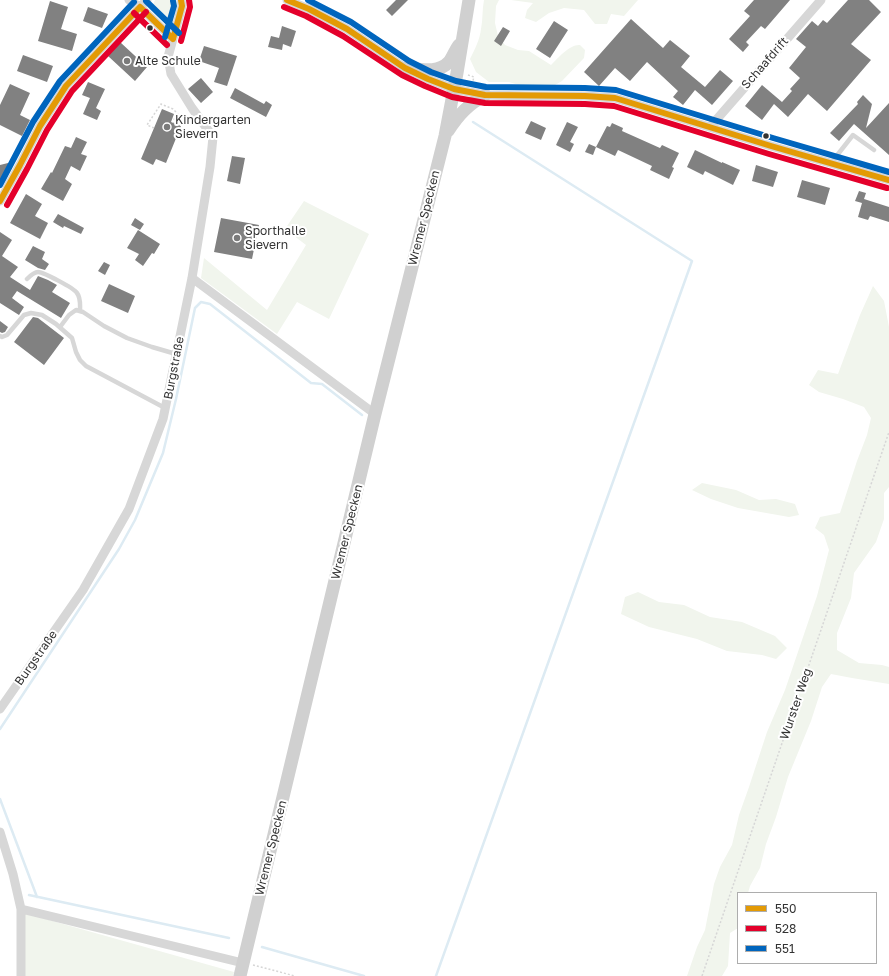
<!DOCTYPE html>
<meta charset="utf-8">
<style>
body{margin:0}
#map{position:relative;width:889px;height:976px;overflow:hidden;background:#fff;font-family:"Golos Text",sans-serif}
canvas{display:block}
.legend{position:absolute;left:737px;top:892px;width:140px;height:72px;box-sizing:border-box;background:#fff;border:1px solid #adadad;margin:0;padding:5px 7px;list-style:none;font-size:12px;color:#333}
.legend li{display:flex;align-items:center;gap:8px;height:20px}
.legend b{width:20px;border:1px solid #adadad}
</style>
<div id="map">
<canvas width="889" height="976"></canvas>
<ul class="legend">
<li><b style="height:5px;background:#e39a05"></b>550</li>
<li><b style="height:5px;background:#e4002b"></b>528</li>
<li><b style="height:5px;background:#0065bd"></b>551</li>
</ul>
</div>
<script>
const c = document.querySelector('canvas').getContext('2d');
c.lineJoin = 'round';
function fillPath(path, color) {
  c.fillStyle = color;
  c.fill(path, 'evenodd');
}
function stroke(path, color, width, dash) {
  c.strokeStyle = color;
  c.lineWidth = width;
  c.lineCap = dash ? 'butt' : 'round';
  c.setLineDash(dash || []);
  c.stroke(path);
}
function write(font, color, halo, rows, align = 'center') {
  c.font = font + ' "Golos Text",sans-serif';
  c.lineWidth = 4;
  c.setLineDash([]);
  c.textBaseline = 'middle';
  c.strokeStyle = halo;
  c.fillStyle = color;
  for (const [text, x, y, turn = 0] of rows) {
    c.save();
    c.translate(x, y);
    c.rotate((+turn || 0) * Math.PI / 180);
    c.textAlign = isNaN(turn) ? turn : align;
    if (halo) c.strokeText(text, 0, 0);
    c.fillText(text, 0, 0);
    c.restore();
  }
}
const green = new Path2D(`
 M155,0H176C188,25 142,25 155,0Z
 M484,0H499L496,6L495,23L498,36L505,45L518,50L529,51L551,65C558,58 570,44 580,45L585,50L584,58L562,81L550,88L522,86L509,82H489L476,72L470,59C475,49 480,39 481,29C483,19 482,10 484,0Z
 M511,0H638L624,16L611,14L607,24H595L584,10L564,8L549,13L536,22L525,18L527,10L533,3Z
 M304,201L369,234L329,319L297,302L277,334L201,278L204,258L267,310L306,245L285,229Z
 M873,286L884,301L889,327V487L884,493V519L876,542L854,573L851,598L837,633V650L859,663L882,665L889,667V684L852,678L831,674L822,687L811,721L788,777L776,817L766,844L760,868L750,886L748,893H738V928L730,933L728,966L722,976H687L697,947L705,930L714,884L720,867L732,845L739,815L749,787L767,732L785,690L817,596L829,550L824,535L815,528L820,517L840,513L857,461L867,435L871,418L864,407L843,399L819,392L809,385L818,370L838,374L860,315Z
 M702,483L736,490L759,500L776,499L795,504L799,515L789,517L738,508L711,499L692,490Z
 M638,592L659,602L684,605L710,617L742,622L775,636L787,648L776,659L762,655L727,651L697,639L649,627L621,614L625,597Z
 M24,913L234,972L233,976H24Z`);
const stream = new Path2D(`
 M0,729L119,549L135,520L163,453L176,399L195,308L201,302L210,304L311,383L322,384L362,415
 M0,799L37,897
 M29,895L229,938
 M262,947L364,976
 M436,976L692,261L473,122`);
const building = new Path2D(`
 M396,0H408L392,16L386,10Z
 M754,0H790L765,29L761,26L746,42L749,45L743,52L729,39L750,16L744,11Z
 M848,0H869L881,12L851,44L871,60L827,111L808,94L788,117L774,104L762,120L745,106L762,85L782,102L792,91L790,89L800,78L789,68L806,47L796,39L812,21L818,26L823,20L827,23Z
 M50,1L68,7L61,29L77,34L72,51L38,41Z
 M88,7L108,14L102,28L83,21Z
 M631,19L663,48L670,40L690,56L681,67L705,87L720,70L733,81L712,105L695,90L683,105L673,97L678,91L647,62L630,81L615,68L599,86L584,72Z
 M554,21L568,30L550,58L536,49Z
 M282,26L296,31L291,47L283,44L282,50L268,47L271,36L279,38Z
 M503,27L510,31L501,46L494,41Z
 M120,42L147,67L135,81L108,56Z
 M204,46L237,56L227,86L214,82L219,68L199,61Z
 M23,55L53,66L47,82L17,71Z
 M201,78L213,92L201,103L188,89Z
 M88,82L105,89L96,108L101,111L97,120L83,114L90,98L82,95Z
 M10,84L30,93L20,115L30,120L22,136L0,125V105Z
 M235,88L264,104L266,101L272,105L266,117L230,98Z
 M863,95L872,104L866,128L889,103V155L854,124L839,141L830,133L858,104L857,102Z
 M162,109L174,114L171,122L181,126L166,163L156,159L153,165L141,159Z
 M531,121L546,128L541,140L525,133Z
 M567,122L578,127L570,142L574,144L570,152L556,145Z
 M612,123L623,128L622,131L660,148L662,145L679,153L672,167L674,168L669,179L650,170L652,166L618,150L615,156L596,147L607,126L610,127Z
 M76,137L87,142L81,154L87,156L80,171L71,166L65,179L72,184L63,201L41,189L51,172L52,173L65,146L71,148Z
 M589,144L596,147L593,155L585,152Z
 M695,150L722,163V162L740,170L733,185L705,171L703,175L687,167Z
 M232,156L245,158L240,184L227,181Z
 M8,163L10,171L0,188V165Z
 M756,165L778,172L773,187L752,181Z
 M802,180L830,188L825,205L797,197Z
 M859,191L866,193L864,199L889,207V222L870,216L868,220L858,217L862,203L855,201Z
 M26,194L42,204L35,216L48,223L40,239L10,223Z
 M58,214L84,228L81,234L64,226L63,228L53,222Z
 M135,218L144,224L140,230L131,225Z
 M221,218L259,225L252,259L214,252Z
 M138,230L160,244L154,254L152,253L143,266L135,260L139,254L127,248Z
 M0,232L12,240L2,256L18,267L10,277L30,290L38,276L48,280L57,285L52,292L70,303L61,318L17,291L12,298L24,307L19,315L0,303Z
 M33,246L45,252L42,259L49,264L45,270L38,268L25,260Z
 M104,262L110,265L105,275L98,271Z
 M109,284L135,296L128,313L101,301Z
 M33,317L38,318L64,338L44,365L14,342Z
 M0,321L8,327L5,332L2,333L0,332Z`);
const path = new Path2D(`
 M468,75L474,77L472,84
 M154,128L147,125L161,104L173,109L179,115L175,117L173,123
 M253,965L295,976
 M702,976L889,432`);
const lane = new Path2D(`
 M831,163L853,135L874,150
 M27,279C30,276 34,272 38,272C43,272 74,288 77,293C81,298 80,306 80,311
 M60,327L69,315L76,310L83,312L104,326L127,338L152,347L176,354
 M0,336L2,337L7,335L24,315L31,313L42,315L56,324L72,338L76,352L80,360L86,366L165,408`);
const street = new Path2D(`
 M129,0L140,7L173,39
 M287,0L309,9L347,29L390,58L405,68L428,79L454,89L485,95L530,96H585L615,98L771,146L889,180
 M710,127L821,0
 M0,201L20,165L40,126L66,86L140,7L147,0
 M192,278L375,414
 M0,709L83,590L129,509L163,419L192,278L210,167L213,137L192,108L171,74L168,57L182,6L181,0
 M0,832L13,874L21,909V976
 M21,909L243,963`);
const secondary = new Path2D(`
 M405,68C419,69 438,74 449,62C453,57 455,50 459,45
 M448,131C459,114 468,105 485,95
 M240,976L375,414L445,136L457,73L469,0`);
const bus1 = new Path2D(`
 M287,0L309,9L347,29L405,68L428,79L454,89L485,95L585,96L615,98L771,146L889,180
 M140,7L173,39
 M173,39L182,6L181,0
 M0,201L20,165L40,126L66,86L140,7`);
const bus2 = new Path2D(`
 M284,7L306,16L343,36L402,75L425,86L452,97L485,103L585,104L614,106L769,154L887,188
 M134,13L167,45
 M181,41L190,7L189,0
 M7,205L27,169L47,130L72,91L146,12`);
const bus3 = new Path2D(`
 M308,0L351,22L409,61L431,72L456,81L486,87L585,88L616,90L773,138L889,172
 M146,1L179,33
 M165,37L174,6L173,1
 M0,185L33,122L60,81L134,2`);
const markers = [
 [150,28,3.5,"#333"],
 [127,61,4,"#7a7a7a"],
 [167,127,4,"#7a7a7a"],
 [766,136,3.5,"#333"],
 [237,238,4,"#7a7a7a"]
];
const poiNames = [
 ["Alte Schule",135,61],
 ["Kindergarten",175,120],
 ["Sievern",175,134],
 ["Sporthalle",245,231],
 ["Sievern",245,245]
];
const streetNames = [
 ["Schaafdrift",765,63,-49],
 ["Wremer Specken",424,218,-76],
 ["Burgstraße",174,368,-79],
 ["Wremer Specken",347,532,-76],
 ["Burgstraße",36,658,-55],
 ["Wurster Weg",796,704,-71],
 ["Wremer Specken",271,848,-76]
];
fillPath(green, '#f1f5ed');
stroke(stream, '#ddebf3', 2.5);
fillPath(building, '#818181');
stroke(path, '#d6d6d6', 1.5, [2, 2]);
stroke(lane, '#d7d7d7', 4.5);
stroke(street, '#d7d7d7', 9);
stroke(secondary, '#d0d0d0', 13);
stroke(bus1, '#e39a05', 6);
stroke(bus2, '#e4002b', 6);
stroke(bus3, '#0065bd', 6);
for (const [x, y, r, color] of markers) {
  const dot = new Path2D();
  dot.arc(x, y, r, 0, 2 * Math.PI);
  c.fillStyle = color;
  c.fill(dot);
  stroke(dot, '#fff', 1.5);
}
write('12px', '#333', '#fff', poiNames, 'left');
write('12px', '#333', '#fff', streetNames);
</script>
